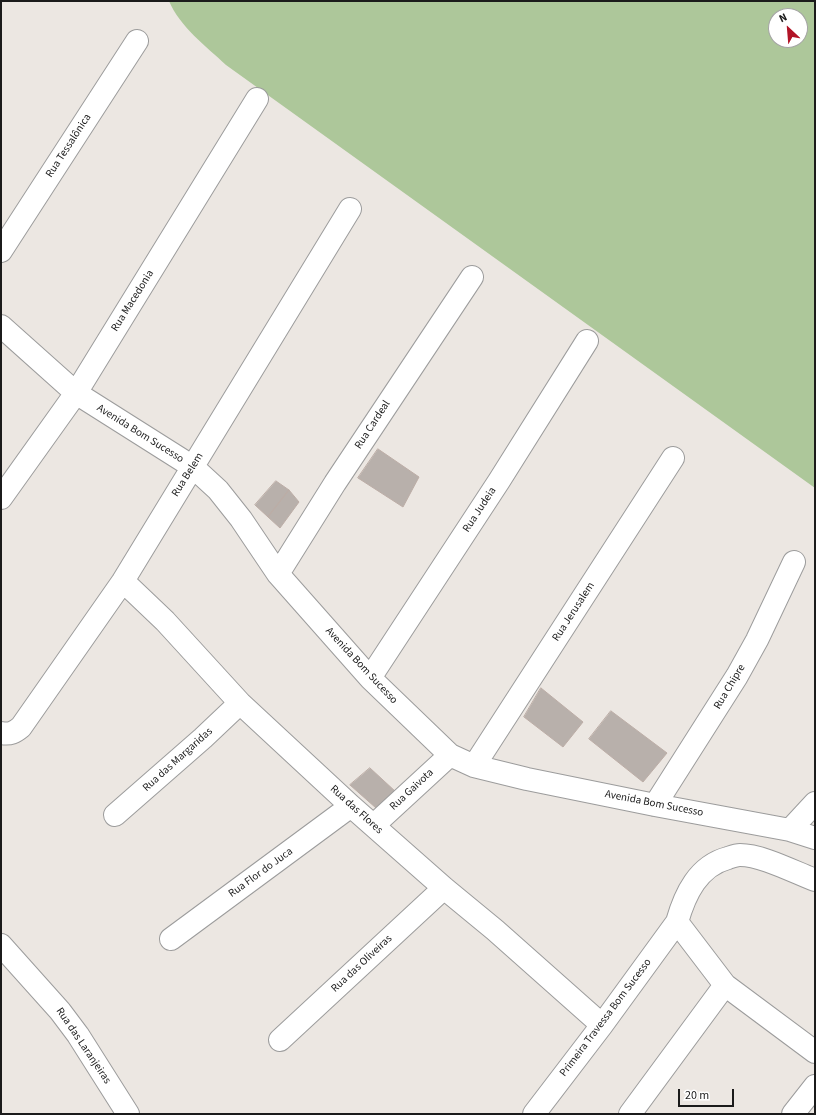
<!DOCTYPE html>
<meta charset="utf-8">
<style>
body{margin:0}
#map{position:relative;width:816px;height:1115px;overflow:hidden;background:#ece7e2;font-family:"Source Sans 3",sans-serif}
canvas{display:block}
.frame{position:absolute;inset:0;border:2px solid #1b1b1b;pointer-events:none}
.north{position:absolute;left:768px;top:8px;width:40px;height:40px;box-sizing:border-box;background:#fff;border:1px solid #a4a4a4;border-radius:50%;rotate:334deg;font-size:11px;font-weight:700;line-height:16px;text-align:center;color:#1b1b1b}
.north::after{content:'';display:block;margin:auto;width:14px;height:18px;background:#b21427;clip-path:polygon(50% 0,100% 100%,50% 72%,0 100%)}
.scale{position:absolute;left:678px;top:1089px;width:56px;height:18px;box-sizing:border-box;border:2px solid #1b1b1b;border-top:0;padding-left:5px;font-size:12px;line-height:14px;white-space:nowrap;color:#1b1b1b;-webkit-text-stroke:3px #fff;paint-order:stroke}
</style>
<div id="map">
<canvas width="816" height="1115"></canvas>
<div class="frame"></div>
<div class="north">N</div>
<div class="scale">20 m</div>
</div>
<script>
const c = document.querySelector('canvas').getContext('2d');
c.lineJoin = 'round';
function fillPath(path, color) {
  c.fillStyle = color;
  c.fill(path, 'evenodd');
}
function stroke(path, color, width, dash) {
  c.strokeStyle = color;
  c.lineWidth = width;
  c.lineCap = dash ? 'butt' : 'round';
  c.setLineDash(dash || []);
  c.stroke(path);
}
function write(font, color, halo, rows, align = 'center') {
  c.font = font + ' "Source Sans 3",sans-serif';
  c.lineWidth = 4;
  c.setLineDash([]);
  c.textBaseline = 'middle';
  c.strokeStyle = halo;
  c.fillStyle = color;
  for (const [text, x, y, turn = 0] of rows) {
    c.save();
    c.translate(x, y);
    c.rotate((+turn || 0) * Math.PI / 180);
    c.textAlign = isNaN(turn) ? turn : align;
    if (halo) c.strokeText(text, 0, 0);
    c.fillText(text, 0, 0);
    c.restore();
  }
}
const forest = new Path2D(`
 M169,1H815V488L226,65C206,46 180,27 169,1ZM776,16H800V40H776Z`);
const building = new Path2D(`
 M378,449L419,477L403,507L358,478Z
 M276,481L289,490L268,517L255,505Z
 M289,490L299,502L280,528L268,517Z
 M541,688L583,722L563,747L524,717Z
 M611,711L667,753L643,782L589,739Z
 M370,768L396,792L376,808L350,785Z`);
const minor = new Path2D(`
 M1,251L137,41
 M1,326L76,393L193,467L218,490L241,519L278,574L370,678L450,755L474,766L527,779L655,805L790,830L815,838
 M1,498L76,393L257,99
 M278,574L335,483L472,277
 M123,581L165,621L240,703L351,806L444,888L495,930L602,1025
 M370,678L499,481L587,341
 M1,733C10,735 15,732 21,727L123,581L350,209
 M474,766L673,458
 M655,805L737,676L757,640L794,562
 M115,815L203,738L240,703
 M374,825L450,755
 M790,830L815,803
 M677,922L725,985L815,1052
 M171,939L351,806
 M1,945L60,1011L78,1035L128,1114
 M280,1040L444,888
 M534,1114L602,1025L677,922C685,894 698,866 728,858C731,857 736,855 740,855C762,855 794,872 815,880
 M630,1114L725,985
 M793,1114L815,1086`);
const streetNames = [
 ["Rua Tessalônica",69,146,-57],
 ["Rua Macedonia",133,301,-58],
 ["Rua Cardeal",373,425,-57],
 ["Avenida Bom Sucesso",140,434,32],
 ["Rua Belem",188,475,-58],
 ["Rua Judeia",480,510,-57],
 ["Rua Jerusalem",574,612,-57],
 ["Avenida Bom Sucesso",361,666,47],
 ["Rua Chipre",730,687,-59],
 ["Rua das Margaridas",178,760,-42],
 ["Rua Gaivota",412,790,-43],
 ["Avenida Bom Sucesso",654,804,11],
 ["Rua das Flores",356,810,42],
 ["Rua Flor do Juca",261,873,-36],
 ["Rua das Oliveiras",362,964,-43],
 ["Primeira Travessa Bom Sucesso",606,1018,-53],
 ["Rua das Laranjeiras",83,1046,56]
];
fillPath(forest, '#adc79a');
fillPath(building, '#b8b0ab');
stroke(building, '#bcada6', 1);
stroke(minor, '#9c9c9c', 24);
stroke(minor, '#fff', 22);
write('11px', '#1b1b1b', '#fff', streetNames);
</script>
